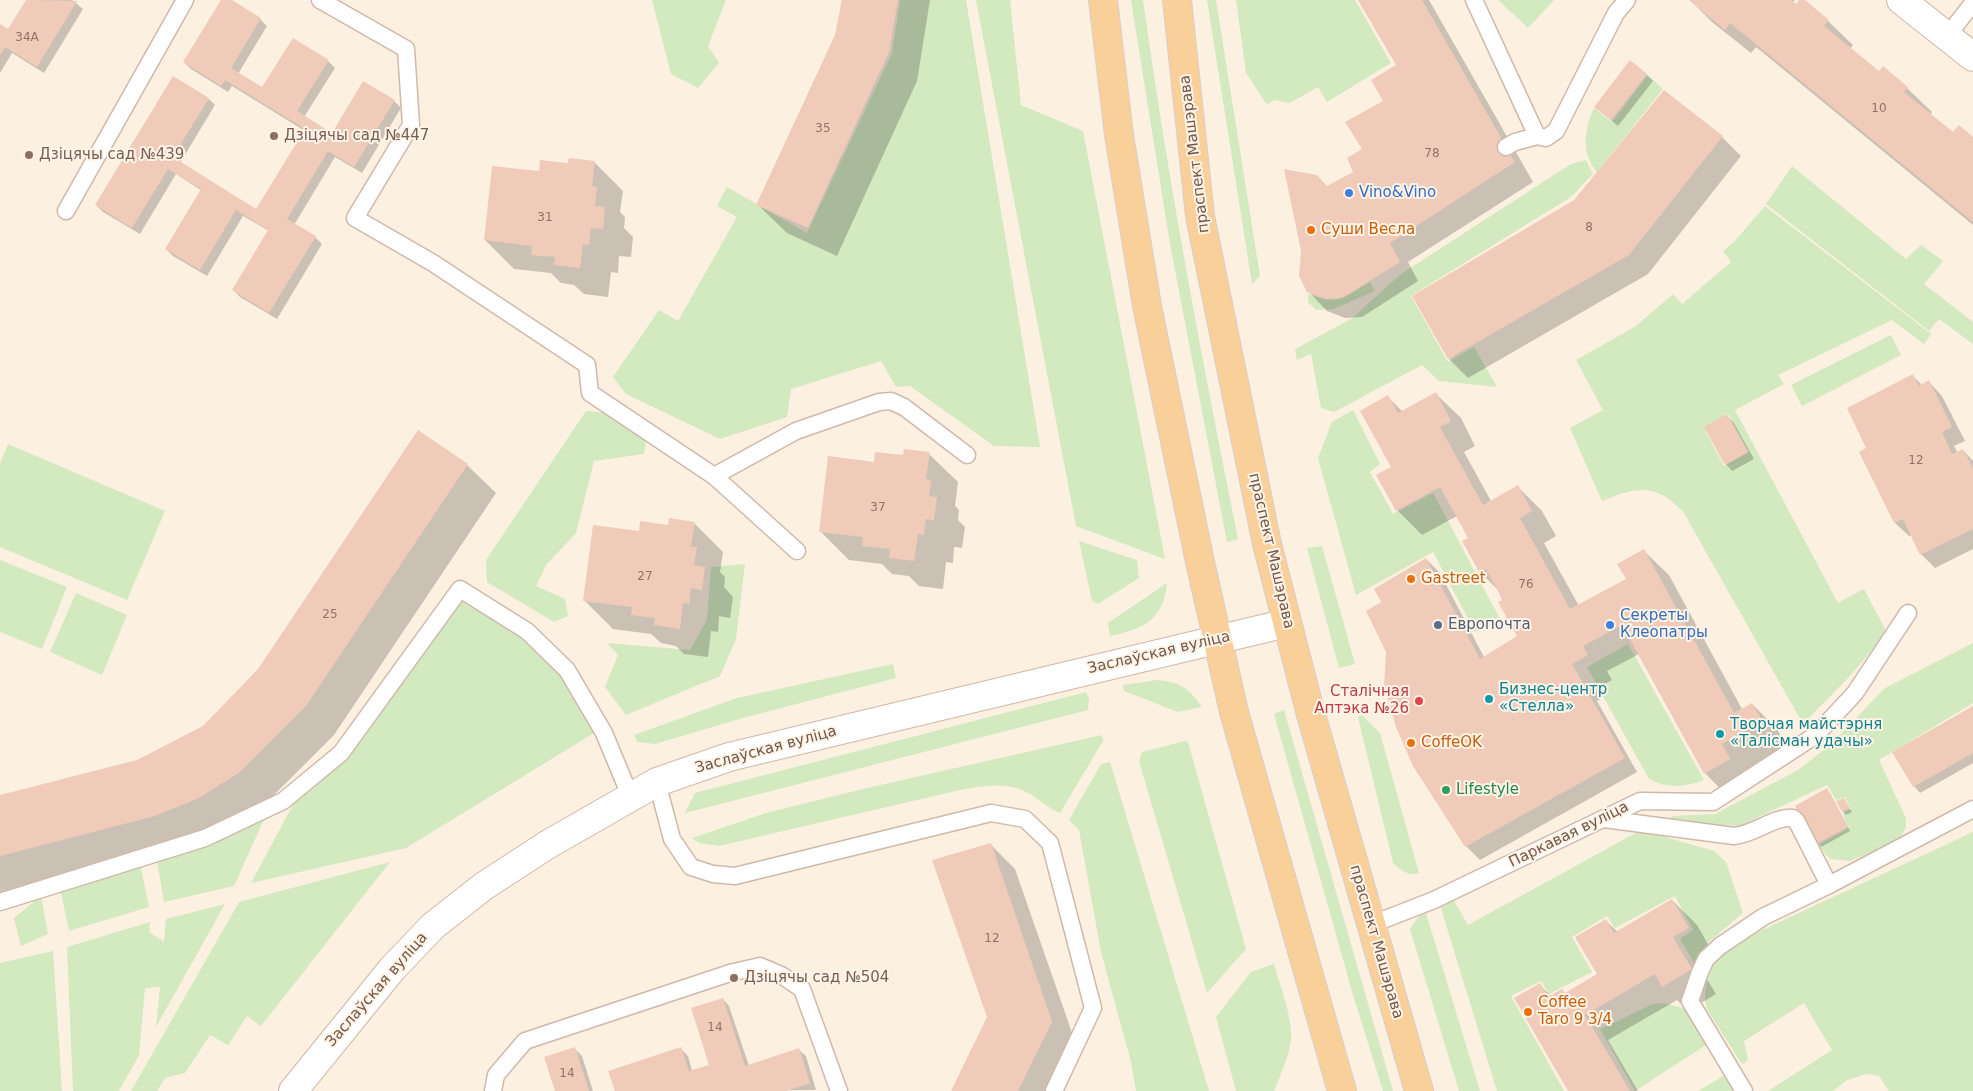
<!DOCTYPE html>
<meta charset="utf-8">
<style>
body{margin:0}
canvas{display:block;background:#fcf0e1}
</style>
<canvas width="1973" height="1091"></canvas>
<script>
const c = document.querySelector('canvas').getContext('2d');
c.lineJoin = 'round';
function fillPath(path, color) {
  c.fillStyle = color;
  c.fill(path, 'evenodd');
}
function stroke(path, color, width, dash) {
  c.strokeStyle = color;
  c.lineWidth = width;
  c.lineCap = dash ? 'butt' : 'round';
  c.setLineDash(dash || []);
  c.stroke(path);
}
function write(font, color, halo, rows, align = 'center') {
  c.font = font + ' "DejaVu Sans",sans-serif';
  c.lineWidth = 4;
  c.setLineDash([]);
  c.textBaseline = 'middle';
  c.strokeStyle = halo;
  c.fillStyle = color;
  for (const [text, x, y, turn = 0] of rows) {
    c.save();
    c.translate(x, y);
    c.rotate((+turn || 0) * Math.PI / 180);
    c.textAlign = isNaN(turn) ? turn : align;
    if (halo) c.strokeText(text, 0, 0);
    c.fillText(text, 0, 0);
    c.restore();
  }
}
const green = new Path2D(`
 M652,0H726L708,46L719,63L698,88L671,74Z
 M900,0H966L1040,447L994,446L910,386L896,387L881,361L791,389L787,417L720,439L626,394L613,377L659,310L678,321L737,217L717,206L727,187L807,233L892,53Z
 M976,0H1010L1021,105L1083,131L1165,559L1076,526Z
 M1131,0H1143C1168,181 1202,360 1238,539L1227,542L1170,244Z
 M1207,0H1216L1260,276L1252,284Z
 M1236,0H1355L1391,63L1327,102L1318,87L1290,103L1274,100L1267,105L1246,73Z
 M1498,0H1554L1528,28Z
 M1648,75L1663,89L1597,172C1581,153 1584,130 1594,108L1612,122Z
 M1586,160L1593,174L1571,197L1411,296L1448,362L1474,347L1497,387L1439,381L1422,365L1334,412L1321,408L1311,354L1297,360L1295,349L1351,319L1401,274L1571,164Z
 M1792,166L1906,259L1921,245L1943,261L1924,284L1973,322V344L1939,319L1929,331L1766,204Z
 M1765,206L1931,334L1924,344L1892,320L1778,375L1784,384L1735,410L1838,603L1864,589L1886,631L1883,638L1848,678L1803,724L1684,513C1657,483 1637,486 1602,501L1570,428L1603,410L1576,360L1636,326L1673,294L1682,304L1731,262L1723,251L1734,242ZM1728,414L1749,452L1724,466L1704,428Z
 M1370,282L1375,291L1334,309L1316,310L1308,302V294C1338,306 1344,298 1370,282Z
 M1891,335L1901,355L1802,406L1791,385Z
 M1353,410L1380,464L1370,472L1393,514L1433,493L1499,617L1475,632L1433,552L1356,595L1318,458L1332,422Z
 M586,411L607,413L646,438L644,454L594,461L576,533L546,565L536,586L565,599L568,616L554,622L487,582L486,560Z
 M8,444L165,511L127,600L0,547V464Z
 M1079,541L1137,560L1139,578L1098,604L1092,601Z
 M1322,546L1355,664L1339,668L1307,548Z
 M0,560L67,587L42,649L0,632Z
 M745,564L736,639L720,676L626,715L605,687L618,655L607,643L690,650L707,620L711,567Z
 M1167,583C1163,621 1143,629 1110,636L1108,623Z
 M76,593L127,615L102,675L50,652Z
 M461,597L521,636L559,673L594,733L406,848L251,883L295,801L347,760Z
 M1973,643V703L1879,760L1906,818V827L1902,835L1894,843L1850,861L1830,859L1818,845L1849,828L1842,813L1851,809L1845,797L1836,800L1827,785L1739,826L1665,821L1673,816L1715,814L1798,770L1829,746L1885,688Z
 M1628,644L1704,780C1685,787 1667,789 1649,779L1587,667Z
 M893,664L896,678L743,718L655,744L637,742L634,735L737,698Z
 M1157,680C1180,682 1189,688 1202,707L1178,712L1124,691L1123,685Z
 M1086,692L1089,699L1088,710L685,813L695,793Z
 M1284,710L1393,1091H1383L1353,995L1274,714Z
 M1362,715L1380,733L1419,873C1407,876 1402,871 1393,863L1358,717Z
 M1102,735L1103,741L1060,813C1048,808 1040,800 1030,794C1007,781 984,786 960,790L719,846L699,843L692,838L766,813L867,788Z
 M1185,741L1188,742L1246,949L1207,993L1139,761L1142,752Z
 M1110,762L1209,1091H1136L1131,1062L1101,952L1079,830L1069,820L1101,764Z
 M265,817L234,886L164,902L157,861L215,843Z
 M1641,830L1714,851L1726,862L1743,913L1710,941L1694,963L1680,939L1693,930L1675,896L1615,928L1607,916L1572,937L1592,972L1549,994L1541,981L1511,996L1564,1091H1497L1439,902L1452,897L1468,925Z
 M1973,832V1091H1889L1879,1076L1866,1074L1847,1080L1833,1091H1768L1832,1050L1804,1003L1744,1041L1748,1059L1744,1064L1741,1063L1707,1009C1702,995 1707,977 1715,964C1721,954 1735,946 1745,938Z
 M390,862L261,1026L247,1016L228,1045L210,1035L185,1073L165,1078L157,1091H131L239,902Z
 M140,863L149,907L69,931L60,888Z
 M41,896L48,934L21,946L14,918Z
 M225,904L156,1027L160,987L145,988L139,1055L119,1091H73L67,947L150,922L149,932L164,942L166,919Z
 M1426,913L1480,1091H1459L1410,929L1418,917Z
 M53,951L62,1091H0V963Z
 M1274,964C1280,986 1293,1018 1291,1040C1289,1056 1280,1076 1274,1091H1236L1216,1017L1251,972Z
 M1663,1003L1688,1009L1705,1039L1706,1045L1635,1091L1600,1029L1653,1004Z
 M1725,1075L1734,1091H1698Z`);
const shadow = new Path2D(`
 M27,0H72L83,9L44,73L12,53L0,73V26L9,31Z
 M222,0H230L260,19L267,26L238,74L263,89L328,61L335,68L304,117L333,134L364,83L394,101L401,108L362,173L335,157L294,225L315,237L322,244L277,319L240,297L233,290L269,231L243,216L207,276L173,256L166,249L202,191L176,174L140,234L103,212L96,205L209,99L215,105L180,163L257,210L305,131L232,86L228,92L191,69L184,62Z
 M842,0H930L917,81L837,256L787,233L758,205L836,35Z
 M1359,0H1429L1533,182L1408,262L1418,281L1362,317L1345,318L1327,311L1308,291L1398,65Z
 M1690,0H1795L1792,3L1796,6L1803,0L1828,21L1853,45L1850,49L1879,73L1907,88L1932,112L1930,115L1953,134L1973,139V225L1756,47L1751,53L1712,22Z
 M1646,74L1653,81L1618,126L1595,107Z
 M1722,137L1741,156L1648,274L1468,378L1449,359Z
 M594,162L623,191L620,212L625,217L624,228L633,237L631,257L619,256L618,273L611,272L608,297L584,294L574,285L561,283L551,273L514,269L485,240L540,173L569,165Z
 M1913,376L1922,385L1929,382L1942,396L1965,441L1954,446L1958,453L1963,450L1973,461V549L1935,568L1921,554L1912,535L1909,536L1895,523L1860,452L1868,449Z
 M1436,394L1461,418L1475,446L1464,452L1491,501L1518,487L1542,511L1556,536L1544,543L1579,606L1628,579L1644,551L1669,575L1742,709L1752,704L1777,729L1787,747L1746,770L1754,784L1729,798L1705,773L1639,654L1607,671L1612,680L1596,689L1601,699L1597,701L1637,772L1480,860L1466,846L1387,652L1383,603L1426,559L1440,573L1484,657L1518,637L1498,590L1480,572L1464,541L1469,538L1457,516L1422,535L1397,510L1388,397L1403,412Z
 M1727,416L1734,423L1754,459L1732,471L1726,464Z
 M929,454L958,482L955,506L959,510L958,520L965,527L962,548L954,547L953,563L946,562L943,589L919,586L909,576L892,574L882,564L849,560L820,531L875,463L904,457Z
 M467,465L496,493L334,735L269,800L184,844L0,892V797L138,762L204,727Z
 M694,523L723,552L720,572L725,577L724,587L733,597L730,618L719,616L718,632L711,631L708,657L684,654L676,646L661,643L651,634L613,629L584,600L640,533Z
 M1973,707V763L1920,793L1914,786Z
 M1830,793L1850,831L1821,847L1797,806Z
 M1844,800L1852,812L1846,815L1843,811Z
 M990,844L1015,869L1077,1047L1055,1091H953L989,1017Z
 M1672,900L1697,925L1713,953L1697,963L1716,994L1688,1011L1677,1000L1608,1040L1638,1091H1570L1540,985L1551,996L1566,994L1599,974L1606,921L1618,932Z
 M723,999L729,1006L749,1066L799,1050L806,1056L816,1090L616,1091L681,1049L688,1056L692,1071L710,1065Z
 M575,1049L582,1056L593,1091H556Z`);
const building = new Path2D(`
 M26,0L77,1L37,67L5,47L0,55V24L8,29Z
 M221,0H232L261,18L231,68L262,87L293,38L329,60L297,111L332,133L363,81L395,100L354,167L328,151L287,219L316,236L269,313L232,290L268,230L236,210L200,270L165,249L201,189L168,169L132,228L95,205L173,76L209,98L173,157L256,209L305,129L225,80L221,86L183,62Z
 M842,0H898L889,52L808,228L756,205L835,35Z
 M1358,0H1422L1515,162L1390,243L1400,262L1342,298L1325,299L1307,292L1299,276L1301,251L1284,169L1317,175L1327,186L1353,172L1347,158L1362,149L1345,122L1383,101L1371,80L1396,65Z
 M1689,0H1791L1796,4L1799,0H1805L1829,20L1824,26L1879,71L1883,66L1908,87L1904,92L1953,132L1959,125L1973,137V222L1730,23L1725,30Z
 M1630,60L1647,74L1611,120L1594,107Z
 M1664,90L1723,136L1629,255L1448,359L1412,296L1574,200Z
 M569,158L595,161L592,186L597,187L595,206L605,207L603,229L591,228L589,245L583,244L580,268L554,265L555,257L531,255L532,246L484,240L492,166L539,171L540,160L568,163Z
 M1913,374L1919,386L1929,380L1952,427L1942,432L1952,454L1963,449L1973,468V529L1920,555L1903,519L1894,523L1859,452L1866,448L1847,408Z
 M1436,392L1451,421L1440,427L1483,505L1518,485L1532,511L1520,518L1570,609L1626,579L1617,564L1644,549L1734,713L1752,703L1763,722L1722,744L1730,759L1704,774L1622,625L1583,646L1588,655L1572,664L1625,758L1465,847L1413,766L1396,727L1384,686L1386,652L1366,611L1381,602L1374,589L1426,558L1480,659L1517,636L1498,602L1503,600L1486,569L1479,572L1462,541L1468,538L1440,487L1396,511L1376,475L1391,467L1360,411L1388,395L1398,413Z
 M1727,414L1748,452L1725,465L1704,427Z
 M418,430L468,464L306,706L240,772L199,798L155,816L0,856V795L137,760L203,726L258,669Z
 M904,449L930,452L926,479L931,480L929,496L937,497L934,520L926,519L924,535L918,534L914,561L889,558L890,549L862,546L863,537L819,532L828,456L874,462L875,452L903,455Z
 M669,518L695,522L691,547H697L694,565L705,567L702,590L691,588L689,604L683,603L680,629L654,625L655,618L631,615L632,607L583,601L593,525L639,531L640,521L668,525Z
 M1973,706V753L1913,787L1892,752Z
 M1827,788L1848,827L1816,844L1795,806Z
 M1844,798L1850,808L1842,812L1836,801Z
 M991,843L1052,1022L1018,1091H951L987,1017L932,860Z
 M1672,899L1689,928L1673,937L1692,969L1662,987L1655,974L1585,1015L1630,1091H1568L1514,998L1540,983L1548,997L1562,989L1565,993L1597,974L1575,937L1606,919L1614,933Z
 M723,998L745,1066L799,1048L810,1083L786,1091H615L608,1071L681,1047L689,1071L709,1065L691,1008Z
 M575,1047L589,1091H555L544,1057Z`);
const lane = new Path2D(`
 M320,0L406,49L411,125L355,218L433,263L587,365L590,393L714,476L797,551
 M1474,0L1537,136L1546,138L1556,131L1616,13L1627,0
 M1947,36L1973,3
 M1506,147L1515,142L1537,136
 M66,211L185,0
 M714,476L796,431L879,402L891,401L904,407L967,455
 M657,782L672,839L691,867L713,874L735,876L991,813L1025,819L1050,843L1093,1008L1054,1091
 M1604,819L1734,836C1755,834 1774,816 1793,818L1797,822L1829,885L1973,809
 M0,902L205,838L283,801L341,753L460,589L527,631L567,670L604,733L631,798
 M1370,925L1434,900L1640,801L1713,802L1816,735L1855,693L1908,613
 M493,1091L496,1075L525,1041L730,973L760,966L781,975L802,989L839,1091
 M1744,1091L1690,1001L1700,972L1706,959L1720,946L1763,917L1829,885`);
const secondary = new Path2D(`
 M1901,0L1973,57
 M293,1091L392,969L433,926L484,886L547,845L657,782L729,757L1287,623`);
const primary = new Path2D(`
 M1103,0L1119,135L1147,306L1200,562L1234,712L1342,1091
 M1177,0L1200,216L1267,544L1310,711L1419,1091`);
const markers = [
 [274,136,5,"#8d6e63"],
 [29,155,5,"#8d6e63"],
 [1349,193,5,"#3f7fe0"],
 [1311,230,5,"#e8710a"],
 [1411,579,5,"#e8710a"],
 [1438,625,5,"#5c6f8a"],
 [1610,625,5,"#3f7fe0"],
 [1489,699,5,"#0f9aa8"],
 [1419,701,5,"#e0444e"],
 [1720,734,5,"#0f9aa8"],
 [1411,743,5,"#e8710a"],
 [1446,790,5,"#2e9e5b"],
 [734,978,5,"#8d6e63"],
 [1528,1012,5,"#e8710a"]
];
const numberNames = [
 ["34А",27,38],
 ["10",1879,109],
 ["35",823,129],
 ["78",1432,154],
 ["31",545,218],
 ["8",1589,228],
 ["12",1916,461],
 ["37",878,508],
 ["27",645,577],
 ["76",1526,585],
 ["25",330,615],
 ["12",992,939],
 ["14",715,1028],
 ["14",567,1074]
];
const educationNames = [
 ["Дзіцячы сад №447",284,136],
 ["Дзіцячы сад №439",39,155],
 ["Дзіцячы сад №504",744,978]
];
const streetNames = [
 ["праспект Машэрава",1195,154,-97],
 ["праспект Машэрава",1271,551,77],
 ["Заслаўская вуліца",1159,653,-13],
 ["Заслаўская вуліца",766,750,-15],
 ["Паркавая вуліца",1569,835,-26],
 ["праспект Машэрава",1376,942,74],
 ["Заслаўская вуліца",377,990,-49]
];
const shopNames = [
 ["Vino&Vino",1359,193],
 ["Секреты",1620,616],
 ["Клеопатры",1620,633]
];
const foodNames = [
 ["Суши Весла",1321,230],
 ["Gastreet",1421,579],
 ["CoffeOK",1421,743],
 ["Coffee",1538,1003],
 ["Taro 9 3/4",1538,1020]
];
const serviceNames = [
 ["Европочта",1448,625]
];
const cultureNames = [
 ["Бизнес-центр",1499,690],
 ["«Стелла»",1499,707],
 ["Творчая майстэрня",1730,725],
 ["«Талісман удачы»",1730,742]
];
const healthNames = [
 ["Сталічная",1409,692],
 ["Аптэка №26",1409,709]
];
const leisureNames = [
 ["Lifestyle",1456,790]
];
fillPath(green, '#d3e9c0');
fillPath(shadow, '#0003');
fillPath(building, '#f1cbb9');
stroke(lane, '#cfb9ab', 19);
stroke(secondary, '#d1b8a8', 30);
stroke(primary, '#d8cfcc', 30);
stroke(lane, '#fff', 16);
stroke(secondary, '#fff', 28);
stroke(primary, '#fad09a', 28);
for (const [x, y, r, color] of markers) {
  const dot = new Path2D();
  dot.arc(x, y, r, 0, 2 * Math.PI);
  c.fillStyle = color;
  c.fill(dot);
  stroke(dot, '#fff4e7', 2);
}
write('12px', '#927264', null, numberNames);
write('15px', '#785e54', '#fff4e7', educationNames, 'left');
write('15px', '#725548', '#fff4e7', streetNames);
write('15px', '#366cbe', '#fff4e7', shopNames, 'left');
write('15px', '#c56008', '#fff4e7', foodNames, 'left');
write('15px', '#4e5e75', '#fff4e7', serviceNames, 'left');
write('15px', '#0d838f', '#fff4e7', cultureNames, 'left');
write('15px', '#be3a42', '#fff4e7', healthNames, 'right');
write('15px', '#27864d', '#fff4e7', leisureNames, 'left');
</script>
